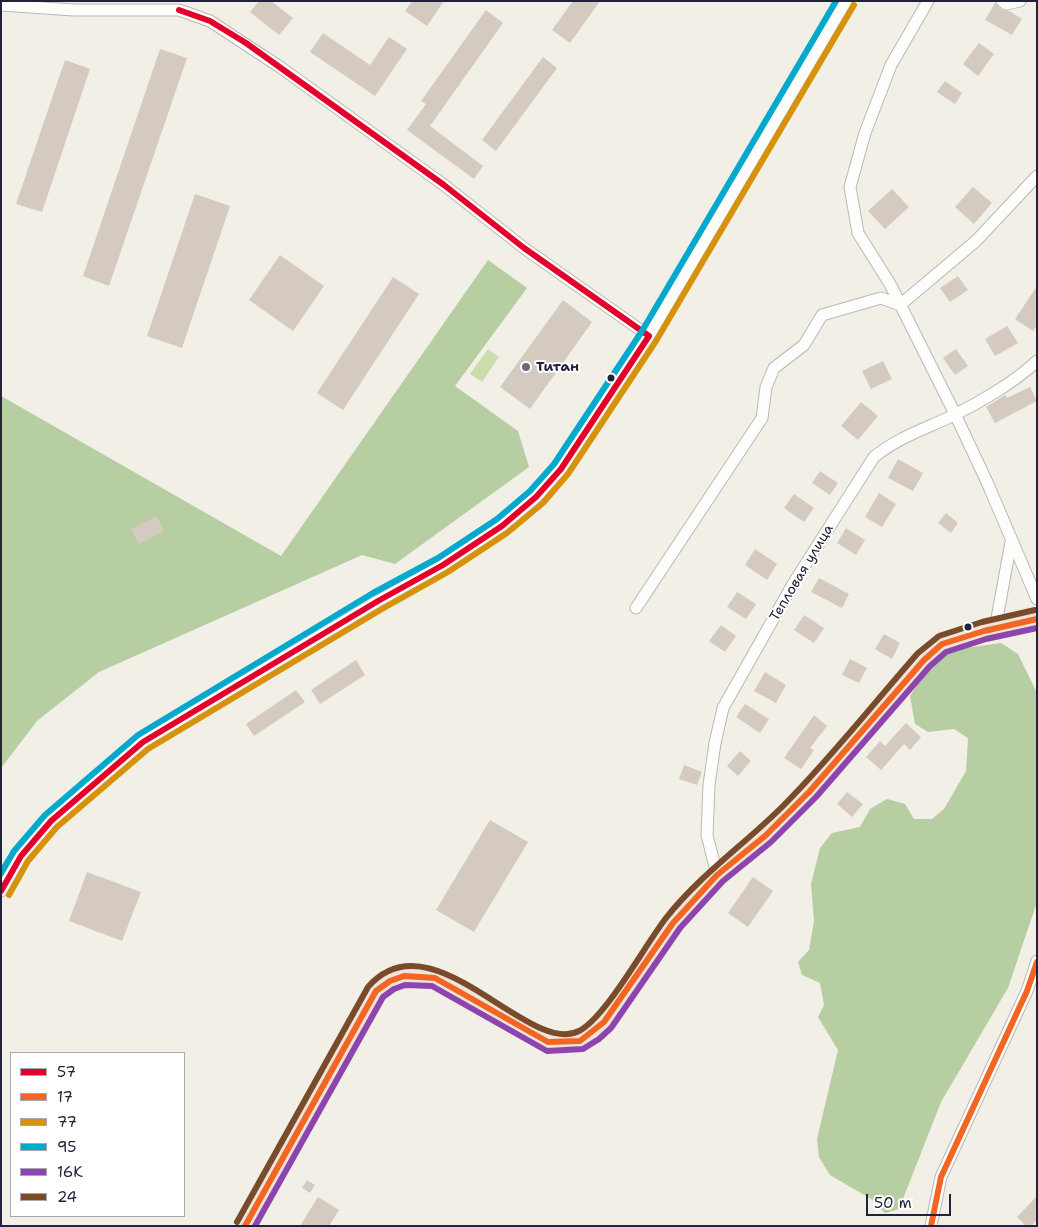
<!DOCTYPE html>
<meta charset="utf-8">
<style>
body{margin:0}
#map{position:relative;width:1038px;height:1227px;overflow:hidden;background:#f2efe7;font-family:"Shantell Sans",sans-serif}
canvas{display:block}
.frame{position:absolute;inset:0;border:2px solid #22223b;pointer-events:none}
.legend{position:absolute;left:10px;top:1052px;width:175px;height:165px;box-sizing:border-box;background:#fff;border:1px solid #a7a7b1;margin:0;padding:6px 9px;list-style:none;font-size:15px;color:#22223b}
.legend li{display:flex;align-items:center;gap:10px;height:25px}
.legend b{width:25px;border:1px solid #a7a7b1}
.scale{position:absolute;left:866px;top:1194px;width:85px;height:22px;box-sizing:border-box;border:2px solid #22223b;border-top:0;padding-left:6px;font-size:15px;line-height:18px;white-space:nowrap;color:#22223b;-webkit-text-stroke:4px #fff;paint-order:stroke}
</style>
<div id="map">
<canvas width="1038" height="1227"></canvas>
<div class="frame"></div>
<ul class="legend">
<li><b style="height:6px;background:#e4002b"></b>57</li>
<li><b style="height:6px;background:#f26522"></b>17</li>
<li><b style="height:6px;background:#d79209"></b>77</li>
<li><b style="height:6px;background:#00a9ce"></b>95</li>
<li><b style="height:6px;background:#8e44ad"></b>16К</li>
<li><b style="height:6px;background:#7a4b2a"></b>24</li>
</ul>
<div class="scale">50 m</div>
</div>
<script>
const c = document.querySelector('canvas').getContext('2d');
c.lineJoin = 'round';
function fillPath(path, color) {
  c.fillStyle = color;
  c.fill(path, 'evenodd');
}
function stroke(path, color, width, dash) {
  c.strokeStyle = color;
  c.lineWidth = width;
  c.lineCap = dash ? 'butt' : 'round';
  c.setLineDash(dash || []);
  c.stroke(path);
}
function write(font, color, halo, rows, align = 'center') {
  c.font = font + ' "Shantell Sans",sans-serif';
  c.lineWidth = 4;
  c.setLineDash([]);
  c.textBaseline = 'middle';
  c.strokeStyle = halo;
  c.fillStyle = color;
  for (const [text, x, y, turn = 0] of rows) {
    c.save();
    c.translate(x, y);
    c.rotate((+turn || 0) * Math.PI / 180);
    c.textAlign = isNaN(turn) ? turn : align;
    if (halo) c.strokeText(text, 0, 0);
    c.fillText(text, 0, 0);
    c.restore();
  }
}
const green = new Path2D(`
 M488,349L499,357L482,382L470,374Z`);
const forest = new Path2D(`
 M488,260L527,288L455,386L518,431L529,467L395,564L362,555L99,672L37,721L1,768V396L281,556Z
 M1001,643L1018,654L1037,693V902L1008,988L941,1102L899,1209L885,1213L871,1199L830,1175L819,1157L817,1139L838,1050L818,1017L824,1005L820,983L802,975L798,962L809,950L814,921L811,884L820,848L832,833L860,827L870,809L887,799L905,804L914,819H932L944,809L966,771L968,738L954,729L928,732L915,724L910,696L934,659L966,648Z`);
const building = new Path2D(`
 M259,1H271L293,18L279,35L250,12Z
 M412,1H444L427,26L405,11Z
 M573,1H600L570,43L552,30Z
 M995,3L1002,10L1009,11L1022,19L1012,35L985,20Z
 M486,10L503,23L430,126L483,166L474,179L407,130L426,104L421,101Z
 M323,33L370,65L389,37L407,49L375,96L310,52Z
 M979,43L994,54L978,76L963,64Z
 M160,49L187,58L109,286L83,276Z
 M543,57L557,68L496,151L482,140Z
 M65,60L90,69L42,212L16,204Z
 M945,81L962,93L955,104L937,92Z
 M973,187L992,203L974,224L955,207Z
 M892,189L909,207L885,229L868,211Z
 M195,194L230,206L182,348L147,336Z
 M280,255L324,286L293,331L249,300Z
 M958,276L968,290L950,302L940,288Z
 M393,277L419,294L343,410L317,393Z
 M1037,286V326L1033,331L1015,319Z
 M563,300L592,322L530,409L500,387Z
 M1007,326L1018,343L995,356L985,339Z
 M956,349L968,366L955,375L943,358Z
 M883,361L892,379L871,389L862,371Z
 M1030,387L1037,401L995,423L986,407L1005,395L1007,398Z
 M861,402L878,416L858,440L841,426Z
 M898,459L923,473L913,491L888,478Z
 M820,471L838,483L830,495L812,483Z
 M879,493L896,504L882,527L865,517Z
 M794,494L814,508L804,522L784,508Z
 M946,513L958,523L951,533L938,523Z
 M157,516L164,531L139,544L131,529Z
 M846,528L865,540L856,555L837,543Z
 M755,549L777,564L767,580L745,565Z
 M819,578L849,594L842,608L811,592Z
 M737,592L756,604L746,619L727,607Z
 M804,615L824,628L814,643L794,630Z
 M721,625L736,636L725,652L709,641Z
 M884,634L900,643L892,659L875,649Z
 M850,659L867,668L859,683L842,675Z
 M356,660L365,675L320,704L311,690Z
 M765,672L786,685L776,703L754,691Z
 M296,690L305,702L254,736L246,724Z
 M745,704L769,719L760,733L736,717Z
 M814,715L827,726L810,748L814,750L801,769L784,758Z
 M906,723L921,737L910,750L904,744L881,770L866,757L880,741L885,746Z
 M740,751L751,761L738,776L727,766Z
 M684,765L702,772L697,785L679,779Z
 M847,792L863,804L852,817L837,804Z
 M490,820L528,842L474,932L436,910Z
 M87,872L141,892L122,941L69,921Z
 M753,877L773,891L748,927L728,913Z
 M307,1180L315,1185L310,1193L302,1188Z
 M1037,1196V1220L1031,1226H1026L1017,1217Z
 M318,1197L339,1210L329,1226H300Z`);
const minor = new Path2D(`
 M928,1L891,65L865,133L850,187L858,233L890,284L955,414L987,482L1037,599
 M1002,1L1006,4L1020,1
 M1,5L74,10H179L210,21L280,67L444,185L524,248L649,336
 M636,608L762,418L766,387L774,368L804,345L822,315L881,298L900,305L976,241L1037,176
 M995,629L1011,542
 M717,875L707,835L709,785L715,743L723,708L793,584L874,457C897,438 925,429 952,416C979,403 1015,382 1037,361
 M1,891L21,856L51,821L143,742L378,601L443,565L502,526L536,497L561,469L649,336L846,1
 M931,1226L941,1177L1027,991L1037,961`);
const major = new Path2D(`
 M245,1226L376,991C395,974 411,973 435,978L548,1042L580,1041L594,1032L604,1022L673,923L717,875L765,836L810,791L924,660L942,644L984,631L1037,619`);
const bus1 = new Path2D(`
 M179,10L210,21L246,43L444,185L524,248L649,336
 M1,891L21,856L51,821L143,742L378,601L443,565L502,526L536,497L561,469L649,336`);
const bus2 = new Path2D(`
 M245,1226L376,991L390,981L404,976L435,978L548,1042L580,1041L604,1022L673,923L717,875L765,836L810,791L924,660L942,644L984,631L1037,619
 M931,1226L941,1177L1027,991L1037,962`);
const bus3 = new Path2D(`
 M9,895L28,861L57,827L148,749L382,609L448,572L507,533L543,503L568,474L656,341L854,5`);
const bus4 = new Path2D(`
 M1,873L14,851L45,815L138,735L373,593L438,558L497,519L530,491L554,464L642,331L836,1`);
const bus5 = new Path2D(`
 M255,1226L383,997L394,989L405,985L432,986L547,1051L583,1049L599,1039L611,1028L680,928L723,881L771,842L816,797L930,666L946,652L986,639L1037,628`);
const bus6 = new Path2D(`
 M237,1222L368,987C432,914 528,1057 579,1031C606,1017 645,945 666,918C700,875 745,844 783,806C831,758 873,704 918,653L939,636L982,622L1035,610`);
const markers = [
 [526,367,5,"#6b6a77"],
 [611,378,4.5,"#22223b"],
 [968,627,4.5,"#22223b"]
];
const poiNames = [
 ["Титан",536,367]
];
const streetNames = [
 ["Тепловая улица",802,573,-59]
];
fillPath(green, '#caddaa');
fillPath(forest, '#b7cda2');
fillPath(building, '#d5cac0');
stroke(minor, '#bab8b6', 13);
stroke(major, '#bab8b6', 17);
stroke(minor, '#fdfdfb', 11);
stroke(major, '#ede5db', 15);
stroke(bus1, '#e4002b', 6);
stroke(bus2, '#f26522', 6);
stroke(bus3, '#d79209', 6);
stroke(bus4, '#00a9ce', 6);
stroke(bus5, '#8e44ad', 6);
stroke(bus6, '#7a4b2a', 6);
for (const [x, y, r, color] of markers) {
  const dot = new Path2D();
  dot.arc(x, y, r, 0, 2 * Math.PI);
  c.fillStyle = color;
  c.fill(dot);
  stroke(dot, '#fff', 2);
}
write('bold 14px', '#22223b', '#fff', poiNames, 'left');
write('14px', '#22223b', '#fff', streetNames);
</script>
